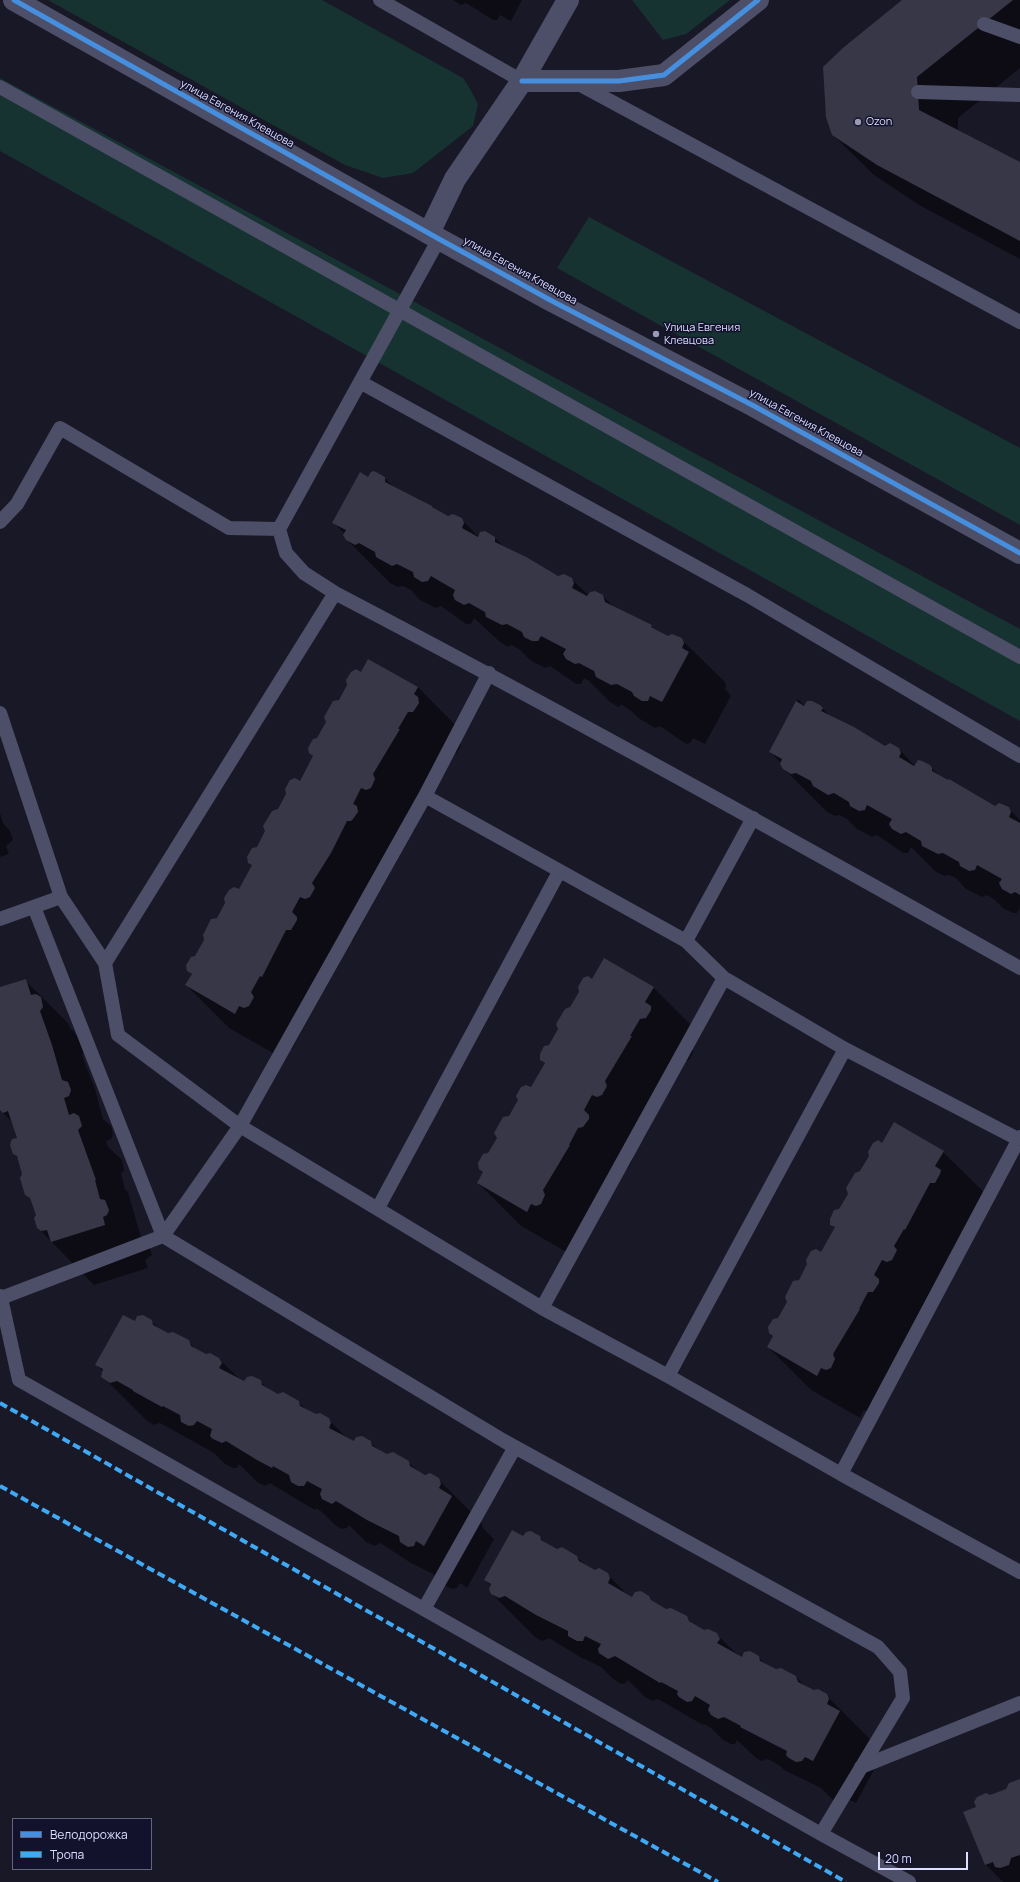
<!DOCTYPE html>
<meta charset="utf-8">
<style>
body{margin:0}
#map{position:relative;width:1020px;height:1882px;overflow:hidden;background:#191827;font-family:Manrope,sans-serif}
canvas{display:block}
.legend{position:absolute;left:12px;top:1818px;width:140px;height:52px;box-sizing:border-box;background:#13122d;border:1px solid #646481;margin:0;padding:5px 7px;list-style:none;font-size:12px;color:#dedeff}
.legend li{display:flex;align-items:center;gap:8px;height:20px}
.legend b{width:20px;border:1px solid #646481}
.scale{position:absolute;left:878px;top:1852px;width:90px;height:18px;box-sizing:border-box;border:2px solid #dedeff;border-top:0;padding-left:5px;font-size:12px;line-height:14px;white-space:nowrap;color:#dedeff;-webkit-text-stroke:3px #13122d;paint-order:stroke}
</style>
<div id="map">
<canvas width="1020" height="1882"></canvas>
<ul class="legend">
<li><b style="height:5px;background:#468fdf"></b>Велодорожка</li>
<li><b style="height:5px;background:#3fa9f5"></b>Тропа</li>
</ul>
<div class="scale">20 m</div>
</div>
<script>
const c = document.querySelector('canvas').getContext('2d');
c.lineJoin = 'round';
function fillPath(path, color) {
  c.fillStyle = color;
  c.fill(path, 'evenodd');
}
function stroke(path, color, width, dash) {
  c.strokeStyle = color;
  c.lineWidth = width;
  c.lineCap = dash ? 'butt' : 'round';
  c.setLineDash(dash || []);
  c.stroke(path);
}
function write(font, color, halo, rows, align = 'center') {
  c.font = font + ' Manrope,sans-serif';
  c.lineWidth = 3;
  c.setLineDash([]);
  c.textBaseline = 'middle';
  c.strokeStyle = halo;
  c.fillStyle = color;
  for (const [text, x, y, turn = 0] of rows) {
    c.save();
    c.translate(x, y);
    c.rotate((+turn || 0) * Math.PI / 180);
    c.textAlign = isNaN(turn) ? turn : align;
    if (halo) c.strokeText(text, 0, 0);
    c.fillText(text, 0, 0);
    c.restore();
  }
}
const green = new Path2D(`
 M48,0H322L463,78L469,87L478,104L473,126L413,173L383,178L345,165Z
 M632,0H730L686,34L663,40Z
 M0,78L1020,629V721L0,151Z
 M589,217L1020,448V525L557,268Z`);
const shadow = new Path2D(`
 M453,0H522L511,21L500,15L497,20H493L466,3L461,5Z
 M903,0H1020V68L958,118V132L1020,164V259L919,205L874,175L832,134Z
 M368,478H384L396,489L403,493V491L432,507L448,518L461,519L479,537H494L504,547L558,577L572,579L589,596H603L615,608L651,626L668,637L681,639L725,682L726,686L725,689L731,696L705,744L693,738L690,743L686,744L660,726L655,728L640,719L630,710L622,705L618,707L610,702L589,681L584,678L581,684H576L550,666L545,668L530,660L520,650L512,645L508,647L500,642L474,618L471,624H466L441,606L436,608L420,600L411,590L403,586L398,587L390,583L346,539L345,534L334,523Z
 M361,673L418,687L460,730L461,746L456,754H451L414,831L409,833L400,850V855L353,940L349,942L339,964L292,1049L278,1056L229,1028L186,985L192,975L188,971L217,919L239,891L253,866L249,862L278,810L300,782L314,757L310,753L339,701Z
 M798,699L805,706H820L831,717L885,747L898,748L915,766H929L941,777L995,807L1008,808L1020,820V908L1017,913H1013L1004,909L995,900L987,895L982,897L966,889L956,878L949,875L945,876L936,872L911,847L908,853H903L877,835L872,837L857,829L847,819L839,815L835,816L827,812L783,768L781,763L770,752Z
 M0,813L3,823L10,831L13,840L6,846L9,854L0,857Z
 M25,980L68,1023L70,1028L83,1041L86,1051L82,1055L95,1089L103,1119L111,1126L113,1134L111,1139L106,1141L108,1147L122,1160L124,1170L121,1174L125,1189L128,1192L141,1237L149,1245L152,1255L145,1260L148,1268L94,1285L38,1228L37,1215L33,1201L26,1195L23,1174L19,1159L14,1154L18,1138L13,1123L0,1110V988Z
 M593,980L653,987L696,1030L688,1045L693,1050V1053L689,1060L683,1061L644,1139L635,1138L632,1162L626,1170H621L570,1254L521,1226L478,1183L484,1173L488,1154L509,1117L519,1100L531,1089L545,1064L541,1060L571,1008Z
 M883,1144L943,1152L986,1194L870,1413L864,1410L860,1418L811,1390L768,1347L774,1337L778,1319L799,1281L821,1253L836,1228L831,1224L861,1172Z
 M151,1321L160,1330L188,1341L198,1351L206,1355L219,1359L244,1383L260,1381L269,1390L298,1402L308,1411L328,1419L349,1440L354,1443L370,1442L379,1451L387,1455L408,1462L419,1472L438,1479L481,1522L483,1528L494,1539L467,1588L460,1583L457,1588L452,1589L444,1585L433,1574L411,1563L380,1543L375,1546L366,1542L349,1525L347,1528L342,1529L335,1525L322,1512L316,1508L315,1510L301,1502L270,1483L265,1486L257,1482L239,1464L237,1468H233L225,1464L214,1453L160,1423L154,1425L147,1421L104,1378L103,1371L97,1365L135,1322Z
 M539,1537L547,1544L557,1550L577,1557L587,1566L595,1571L607,1574L629,1596L633,1598L648,1597L656,1605L666,1610L686,1617L696,1627L704,1631L716,1634L739,1656L742,1658L758,1657L767,1666L796,1677L806,1687L826,1695L869,1738L871,1744L882,1755L856,1803L848,1799L840,1804L833,1800L821,1788L784,1770L780,1766L768,1759L761,1761L755,1757L737,1740L735,1744H731L723,1740L711,1728L704,1724L703,1725L658,1699L652,1701L645,1697L628,1680L626,1683L621,1684L612,1678L601,1667L580,1657L549,1638L542,1641L535,1637L492,1594L491,1586L485,1580L523,1538Z
 M1020,1780V1882H1003L985,1864L977,1807L990,1796L1007,1790Z`);
const building = new Path2D(`
 M902,0H1013L917,77L919,110L1020,162V241L877,165L832,135L826,117L823,67L844,47Z
 M374,471L385,477V482L432,506V507L448,516L453,514L462,518L464,523L462,528L478,537L480,532L485,531L495,537V542L528,558L558,576L564,574L572,578L574,583L572,588L587,596L590,592L595,591L603,595L605,602L652,625L651,627L668,636L672,634L682,638L684,643L682,648L689,652L662,702L650,696L648,701H642L634,696L632,692L617,684L611,685L596,677L594,671L579,663L575,664L566,659L563,654L566,649L541,636L538,641H532L524,637L522,632L507,624L502,625L486,617L485,612L469,603L464,605L455,600L453,595L455,590L431,576L428,581L422,582L414,577L413,572L397,564L392,566L376,557L375,552L359,543L355,545L346,540L343,535L346,530L332,523L360,472L368,477L371,472Z
 M368,659L418,687L414,694L418,697L419,703L413,712H408L398,729H400L373,774L375,779L371,788L366,790L361,788L353,804L357,806L358,812L353,819L351,821H347L331,853L312,883L315,888L310,897L305,899L300,897L292,912L297,917V920L291,930H286L262,977L260,976L251,992L254,997L249,1006L244,1008L239,1006L235,1014L185,985L192,974L187,971L186,965L191,957L195,956L204,940L203,935L211,919L217,918L225,903L224,898L229,890L234,887L239,889L252,865L248,863L247,857L252,848L257,847L265,831L263,826L272,811L278,809L286,794L285,789L290,780L295,778L300,781L313,756L309,753L308,748L313,739L317,738L326,722L324,717L333,701L339,700L347,685L346,680L351,672L356,669L361,672Z
 M796,701L804,706L807,701H812L820,705L823,708L821,711L854,727L885,746L890,743L899,748L901,753L899,757L914,766L918,760L922,761L930,765L932,768V771L948,780L949,779L995,806L999,803L1009,807L1011,812L1009,817L1020,823V895L1015,892L1011,894L1002,889L999,883L1002,879L977,865L975,870L969,871L960,866L959,862L943,853L938,854L922,846L921,841L906,832L901,834L892,829L889,824L892,819L867,805L865,810L859,811L850,806L849,802L834,793L828,795L813,786L811,781L796,773L791,774L783,769L780,764L782,759L769,752Z
 M604,958L654,987L645,1002L651,1006V1010L646,1018L640,1019L630,1036H632L605,1081L607,1086L602,1095L597,1097L592,1095L584,1110L589,1115V1119L583,1127L578,1128L569,1145H570L543,1190L545,1195L541,1204L536,1206L531,1204L527,1212L477,1183L483,1172L479,1169L478,1163L483,1154L488,1153L497,1138L494,1133L503,1117L509,1116L518,1100L516,1096L521,1087L526,1085L531,1087L545,1063L540,1060V1054L544,1046L549,1045L558,1029L556,1024L565,1009L570,1007L579,992L578,987L583,978L588,976L592,979Z
 M26,979L31,995L36,994L41,997L43,1007L40,1011L52,1045L62,1080L68,1082L71,1090L69,1096L64,1098L69,1115L74,1113L79,1116L82,1126L78,1130L96,1180H95L100,1199L105,1200L109,1210L107,1215L103,1217L105,1225L51,1242L47,1230L41,1231L37,1228L34,1218L36,1215L30,1198L25,1195L20,1178L22,1174L17,1156L13,1154L10,1145L12,1139L17,1138L8,1111L3,1113L0,1110V987Z
 M894,1122L944,1151L935,1166L941,1170L940,1174L935,1183H930L905,1230L904,1229L894,1246L897,1250L892,1260L887,1262L882,1260L874,1275L879,1279V1283L873,1292H868L859,1309H860L833,1354L835,1359L831,1368L826,1370L821,1368L817,1376L767,1347L773,1336L769,1333L768,1327L773,1319L778,1318L787,1302L785,1297L793,1281L799,1280L807,1264L806,1260L811,1251L816,1249L821,1252L835,1227L830,1225V1219L834,1210L839,1209L848,1194L846,1188L855,1173L860,1171L869,1156L868,1152L873,1143L878,1140L882,1143Z
 M123,1315L135,1321L137,1316L143,1315L152,1320L153,1325L168,1333L173,1332L189,1340L191,1346L206,1354L210,1353L219,1358L222,1363L219,1368L244,1381L247,1377L252,1376L261,1380L262,1385L278,1394L283,1392L299,1401L300,1406L316,1414L320,1413L329,1418L331,1423L329,1428L354,1441L356,1437L362,1436L371,1441L372,1446L387,1454L393,1452L409,1461L410,1466L425,1475L430,1473L439,1478L441,1484L439,1488L452,1496L424,1546L416,1541L414,1546L408,1547L400,1542L399,1536L367,1520L336,1501L332,1504L322,1499L320,1494L322,1489L307,1481L304,1486H298L291,1482L289,1475L273,1466L272,1468L257,1460L226,1441L222,1443L213,1439L210,1436L212,1429L197,1421L194,1425L189,1426L181,1422L180,1415L163,1406L162,1407L133,1391V1390L117,1381L110,1383L101,1377L103,1369L95,1365Z
 M512,1530L523,1536L526,1532L531,1531L540,1536L541,1540L557,1549L562,1547L577,1556L579,1561L595,1570L599,1568L608,1573L610,1578L608,1583L632,1597L635,1592L641,1591L649,1596L651,1600L666,1609L671,1608L687,1616L689,1621L704,1630L708,1629L717,1633L720,1639L717,1643L742,1657L744,1652L750,1651L759,1656L760,1661L776,1669L781,1668L796,1676L798,1682L814,1690L818,1689L827,1694L829,1699L827,1704L840,1711L813,1761L805,1757L802,1761L796,1762L789,1758L786,1755L787,1751L740,1727L741,1726L724,1717L718,1719L711,1715L708,1710L710,1705L695,1696L692,1701L687,1702L679,1697L677,1694L678,1691L661,1682L660,1683L615,1656L608,1659L599,1653L598,1649L601,1644L585,1636L583,1641H577L568,1636V1631L536,1615L505,1596L499,1598L491,1594L489,1589L491,1584L484,1580Z
 M1020,1779V1855L1011,1858L1009,1865L1000,1868L995,1867L993,1862L985,1865L963,1812L976,1807L974,1802L977,1797L986,1793L990,1795L1006,1789L1009,1783Z`);
const service = new Path2D(`
 M380,0L522,81
 M984,24L1020,37
 M577,83L1020,322
 M0,87L1020,657
 M918,92L1020,95
 M360,382L747,595L1020,756
 M0,522L17,504L60,428L229,528L279,529
 M335,593L304,573L286,553L279,529L439,239
 M0,713L61,897
 M425,796L489,673
 M34,907L163,1236L504,1441L878,1647L900,1672L903,1698L821,1834
 M0,919L61,897L105,963
 M686,941L753,818
 M1020,968C793,840 566,714 335,593L105,963L118,1035L240,1126L542,1308L668,1376L841,1474L1020,1137
 M378,1208L559,872
 M0,1296L1,1298L163,1236L240,1126L425,796L686,941L724,978L845,1049L1018,1139
 M1,1298L19,1380L821,1834L909,1882
 M542,1308L724,978
 M668,1376L845,1049
 M841,1474L1020,1572
 M424,1609L515,1447
 M861,1767L1020,1703`);
const minor = new Path2D(`
 M522,81H619L664,75L758,0
 M429,233L455,179L522,81L568,0`);
const tertiary = new Path2D(`
 M14,0L439,239L552,301L754,406L1020,553`);
const quiet = new Path2D(`
 M0,1403L846,1882
 M0,1486L718,1882`);
const cycleway = new Path2D(`
 M14,0L439,239L552,301L754,406L1020,553
 M522,81H619L664,75L758,0`);
const markers = [
 [858,122,4,"#9999b3"],
 [656,334,4,"#9999b3"]
];
const streetNames = [
 ["улица Евгения Клевцова",237,114,29],
 ["улица Евгения Клевцова",520,271,29],
 ["улица Евгения Клевцова",806,423,29]
];
const poiNames = [
 ["Ozon",866,122],
 ["Улица Евгения",664,328],
 ["Клевцова",664,341]
];
fillPath(green, '#163331');
fillPath(shadow, '#0007');
fillPath(building, '#383748');
stroke(service, '#4d4e67', 14);
stroke(minor, '#4d4e67', 22);
stroke(tertiary, '#4d4e67', 22);
stroke(quiet, '#3fa9f5', 4, [8, 4]);
stroke(cycleway, '#468fdf', 5);
for (const [x, y, r, color] of markers) {
  const dot = new Path2D();
  dot.arc(x, y, r, 0, 2 * Math.PI);
  c.fillStyle = color;
  c.fill(dot);
  stroke(dot, '#13122d', 1.5);
}
write('11px', '#dedeff', '#13122d', streetNames);
write('11px', '#dedeff', '#13122d', poiNames, 'left');
</script>
